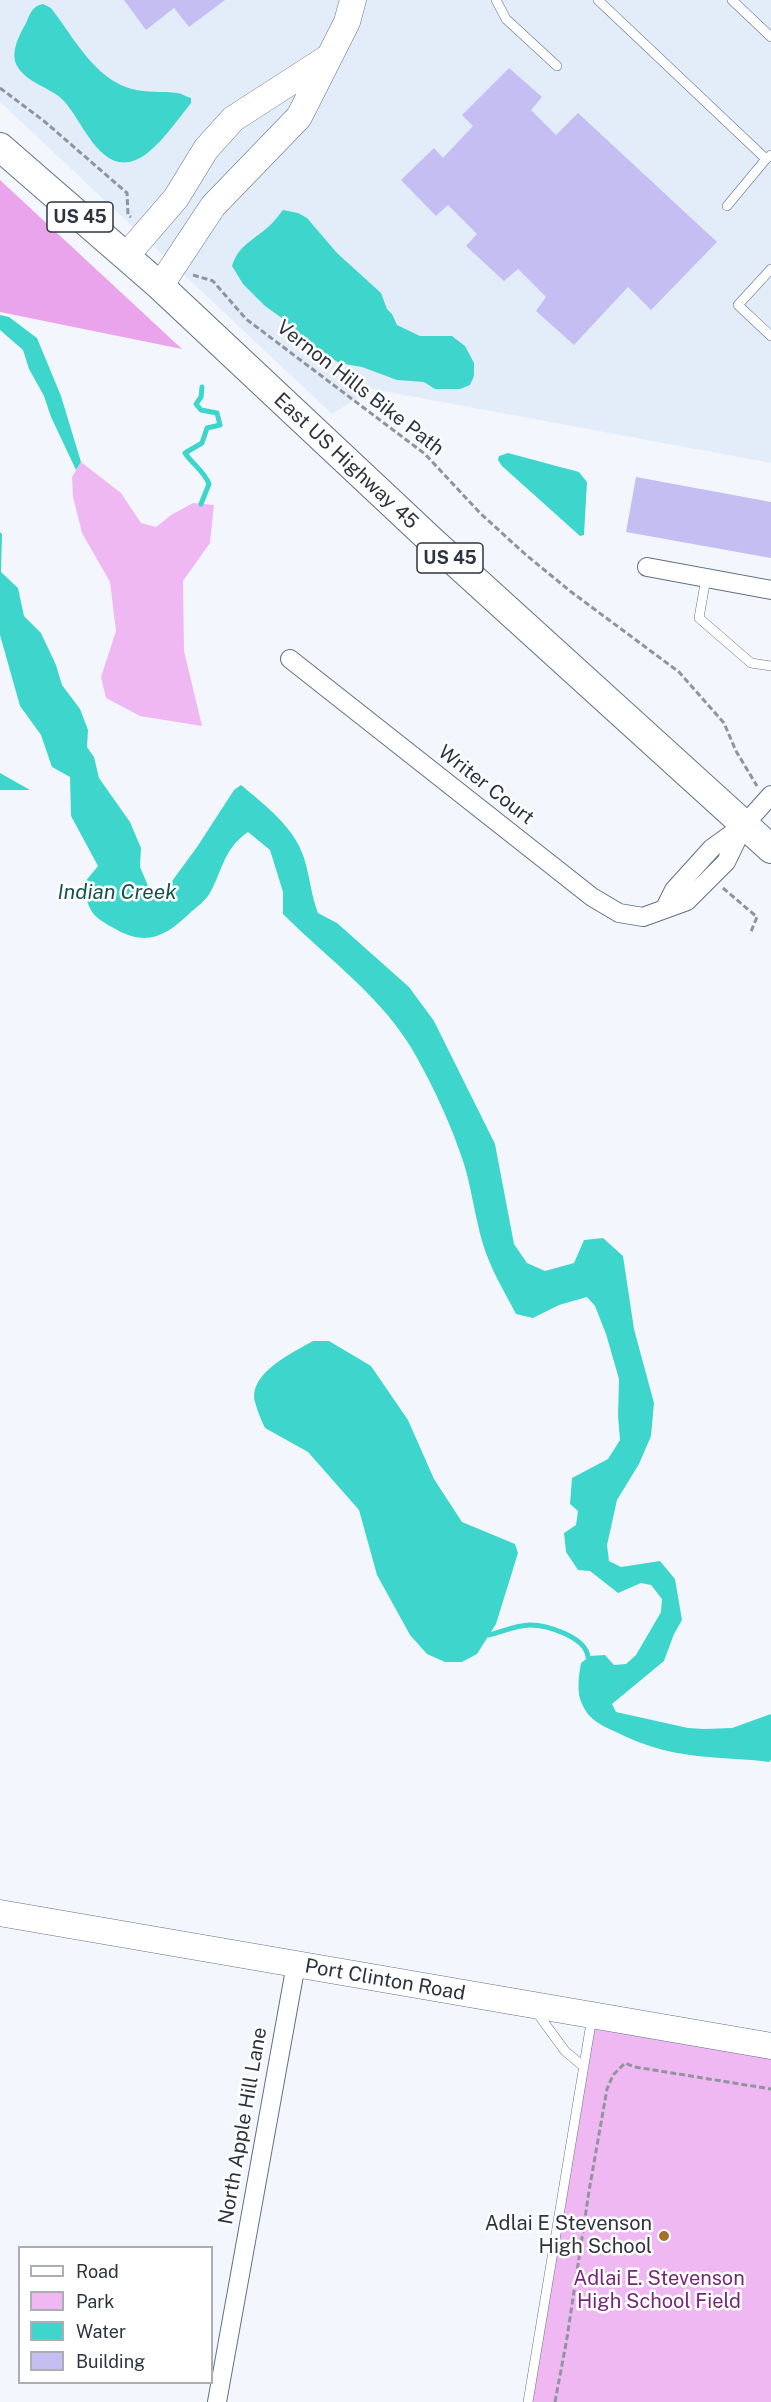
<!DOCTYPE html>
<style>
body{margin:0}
#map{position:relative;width:771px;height:2402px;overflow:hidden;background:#f3f7fd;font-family:"Public Sans",sans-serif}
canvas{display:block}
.legend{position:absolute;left:18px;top:2246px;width:195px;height:138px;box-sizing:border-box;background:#fff;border:2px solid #abaeb2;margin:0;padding:8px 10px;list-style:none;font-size:18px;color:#2d343e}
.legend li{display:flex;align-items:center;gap:12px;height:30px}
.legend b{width:30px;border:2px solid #abaeb2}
</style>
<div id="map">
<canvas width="771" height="2402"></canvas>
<ul class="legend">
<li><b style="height:8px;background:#fff"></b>Road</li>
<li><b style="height:16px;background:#f0b8f2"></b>Park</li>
<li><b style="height:16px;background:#3ed6cc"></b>Water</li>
<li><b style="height:16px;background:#c5bef3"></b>Building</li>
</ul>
</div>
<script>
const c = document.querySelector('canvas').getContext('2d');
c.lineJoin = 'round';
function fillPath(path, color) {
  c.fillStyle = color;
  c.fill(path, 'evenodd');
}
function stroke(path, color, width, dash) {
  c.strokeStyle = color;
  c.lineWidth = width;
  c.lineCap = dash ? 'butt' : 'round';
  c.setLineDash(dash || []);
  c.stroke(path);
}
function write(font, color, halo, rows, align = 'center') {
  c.font = font + ' "Public Sans",sans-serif';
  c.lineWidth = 5;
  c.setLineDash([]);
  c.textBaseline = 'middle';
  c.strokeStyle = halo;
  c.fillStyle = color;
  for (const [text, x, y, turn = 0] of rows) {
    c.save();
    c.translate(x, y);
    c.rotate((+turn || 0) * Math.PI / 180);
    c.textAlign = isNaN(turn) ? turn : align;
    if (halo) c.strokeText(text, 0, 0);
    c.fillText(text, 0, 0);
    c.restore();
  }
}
const built = new Path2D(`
 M0,0H771V463L372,389L332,414L0,102Z`);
const green = new Path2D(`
 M81,462L121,493L141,523L156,527L171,515L193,503L214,505L210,543L183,581L184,651L202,726L140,716L106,698L101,677L116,631L110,582L82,533L73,497L72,477Z
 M592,2015L771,2056V2402H528Z`);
const forest = new Path2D(`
 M0,180L182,349L0,312Z`);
const water = new Path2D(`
 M43,4L51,8C73,36 94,79 132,89C147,93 163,91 178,93C182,94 187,97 191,98V103C177,120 154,155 133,161C98,172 81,117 62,99C49,87 27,83 17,66C10,52 19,36 26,23C30,14 32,6 43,4Z
 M283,210L298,213L307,218L337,253L381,293L387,309L392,314L397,325L420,336H452L465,346L474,363V376L470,385L460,389H435L424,382L397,380L362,367L339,363L298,335L286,321L265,306L243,284L232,266C238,246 252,241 267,228C273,223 278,216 283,210Z
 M0,315L9,317L37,338L61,396L81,462L76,470L51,417L44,396L29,369L23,350L0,330Z
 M508,453L579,472L587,482L584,535L580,536L502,466L498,460L499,456Z
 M0,532L2,534L1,572L18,588L24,616L41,633L56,665L62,685L80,709L88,730L87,747L94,757L99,778L130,822L141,848L140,867L149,888L164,892L197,847L234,790L241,785C265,805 295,828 304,858C310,877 311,895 318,913L337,923L409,987L434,1021L495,1144L514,1244L527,1263L545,1271L574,1263L584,1240L603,1238L623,1256L634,1329L654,1403L651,1436L639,1464L617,1500L607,1545L609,1561L621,1567L660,1561L675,1579L682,1620L674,1634L664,1661L612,1704L616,1712L688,1728L704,1729L732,1728L771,1714V1760L769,1762C749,1759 730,1759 709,1757C677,1755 645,1747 616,1732C601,1725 589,1720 582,1704C576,1692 579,1675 581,1663L590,1656L605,1655L614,1665L626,1664L636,1655L661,1612L662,1599L651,1585L641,1583L618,1593L590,1571L578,1570L566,1552L564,1533L576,1525L578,1511L570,1504L572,1478L608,1459L620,1440L618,1416L619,1379L606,1334L595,1306L587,1297L559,1305L533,1318L516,1314C504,1291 490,1268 483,1244C475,1218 472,1190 464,1164C452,1127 435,1090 416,1056C384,998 329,960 283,914V892L270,850L248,832C223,850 224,867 210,893C206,900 198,906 191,912C169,933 150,947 119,931C92,916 88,914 84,883L98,866L71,816L70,777L52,767L41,735L20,706L0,635Z
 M0,773L30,790H0Z
 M313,1341H329L371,1366L408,1420L434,1479L462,1522L515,1544L518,1553L496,1624L477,1654L462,1662H445L427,1654L410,1635L377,1575L359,1510L308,1452L265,1428C261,1420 257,1410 255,1402C248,1373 294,1352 313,1341Z`);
const stream = new Path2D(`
 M201,504L209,484C204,471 193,465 185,453L202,443L207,428L220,425L217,413L201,410L196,404L201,397L202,387
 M489,1635C501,1632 517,1625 530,1625C547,1625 586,1637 588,1657`);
const building = new Path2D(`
 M124,0H225L189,27L174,8L146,30Z
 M509,68L542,97L531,110L556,135L578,113L717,242L651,310L628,287L574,345L536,311L546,297L518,269L504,281L466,246L477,234L448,205L436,216L401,180L434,148L443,158L473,126L462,115Z
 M636,477L771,502V558L626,532Z`);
const path = new Path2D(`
 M0,88L44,121L127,193L128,215L131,217
 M193,275L213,281L246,319L425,454L480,513L525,554L570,591L679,672L724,723L736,751L757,786
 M723,888L757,917L750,934
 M555,2402L567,2338L589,2191L607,2089L613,2075L625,2063L635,2067L771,2089`);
const lane = new Path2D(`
 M496,0L506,19L557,66
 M598,0L766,159L771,155
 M732,0L771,37
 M727,206L766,159
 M771,269L738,305L771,336
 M706,578L699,618L751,663L771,666
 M535,2010L565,2051L584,2067
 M528,2402L592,2017`);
const street = new Path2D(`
 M647,567L771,590
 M290,659L592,897L619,913L643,917L687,901L726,862L744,825
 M665,908L674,890L712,848L744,825L771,795
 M217,2402L296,1964`);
const secondary = new Path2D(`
 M126,256L176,198L206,149L233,119L329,57
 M160,286L213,206L299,117L347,22L353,0
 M0,1913L771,2046`);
const primary = new Path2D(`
 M0,147L160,286L433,542L771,849`);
const markers = [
 [664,2236,6,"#a6702b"]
];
const shields = [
 [80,217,66],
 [450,558,66]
];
const shieldNames = [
 ["US 45",80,217],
 ["US 45",450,558]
];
const streetNames = [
 ["Vernon Hills Bike Path",360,388,38],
 ["East US Highway 45",346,461,43],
 ["Writer Court",486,785,38],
 ["Port Clinton Road",385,1980,10],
 ["North Apple Hill Lane",243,2126,-80]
];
const poiNames = [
 ["Adlai E Stevenson",652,2224],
 ["High School",652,2247]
];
const parkNames = [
 ["Adlai E. Stevenson",659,2279],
 ["High School Field",659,2302]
];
const waterNames = [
 ["Indian Creek",117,893]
];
fillPath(built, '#e3edfa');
fillPath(green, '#f0b8f2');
fillPath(forest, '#eaa4ec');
fillPath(water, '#3ed6cc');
stroke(stream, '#3ed6cc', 5);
fillPath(building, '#c5bef3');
stroke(lane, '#607188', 10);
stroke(street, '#607188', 20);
stroke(secondary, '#607188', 27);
stroke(primary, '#607188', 30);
stroke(path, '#90959d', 3, [6, 3]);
stroke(lane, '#fff', 9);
stroke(street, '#fff', 18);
stroke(secondary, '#fff', 26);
stroke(primary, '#fff', 28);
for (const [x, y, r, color] of markers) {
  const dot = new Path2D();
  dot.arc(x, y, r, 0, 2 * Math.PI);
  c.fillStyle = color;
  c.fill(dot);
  stroke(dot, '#fff', 2);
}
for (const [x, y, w] of shields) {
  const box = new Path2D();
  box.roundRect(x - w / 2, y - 15, w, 30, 4.5);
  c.fillStyle = '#fff';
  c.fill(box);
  stroke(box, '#2d343e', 1.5);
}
write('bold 18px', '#2d343e', null, shieldNames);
write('20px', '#2d343e', '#fff', streetNames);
write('20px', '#2d343e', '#fff', poiNames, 'right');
write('20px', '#77267b', '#fff', parkNames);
write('italic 21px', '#15534f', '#fff', waterNames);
</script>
